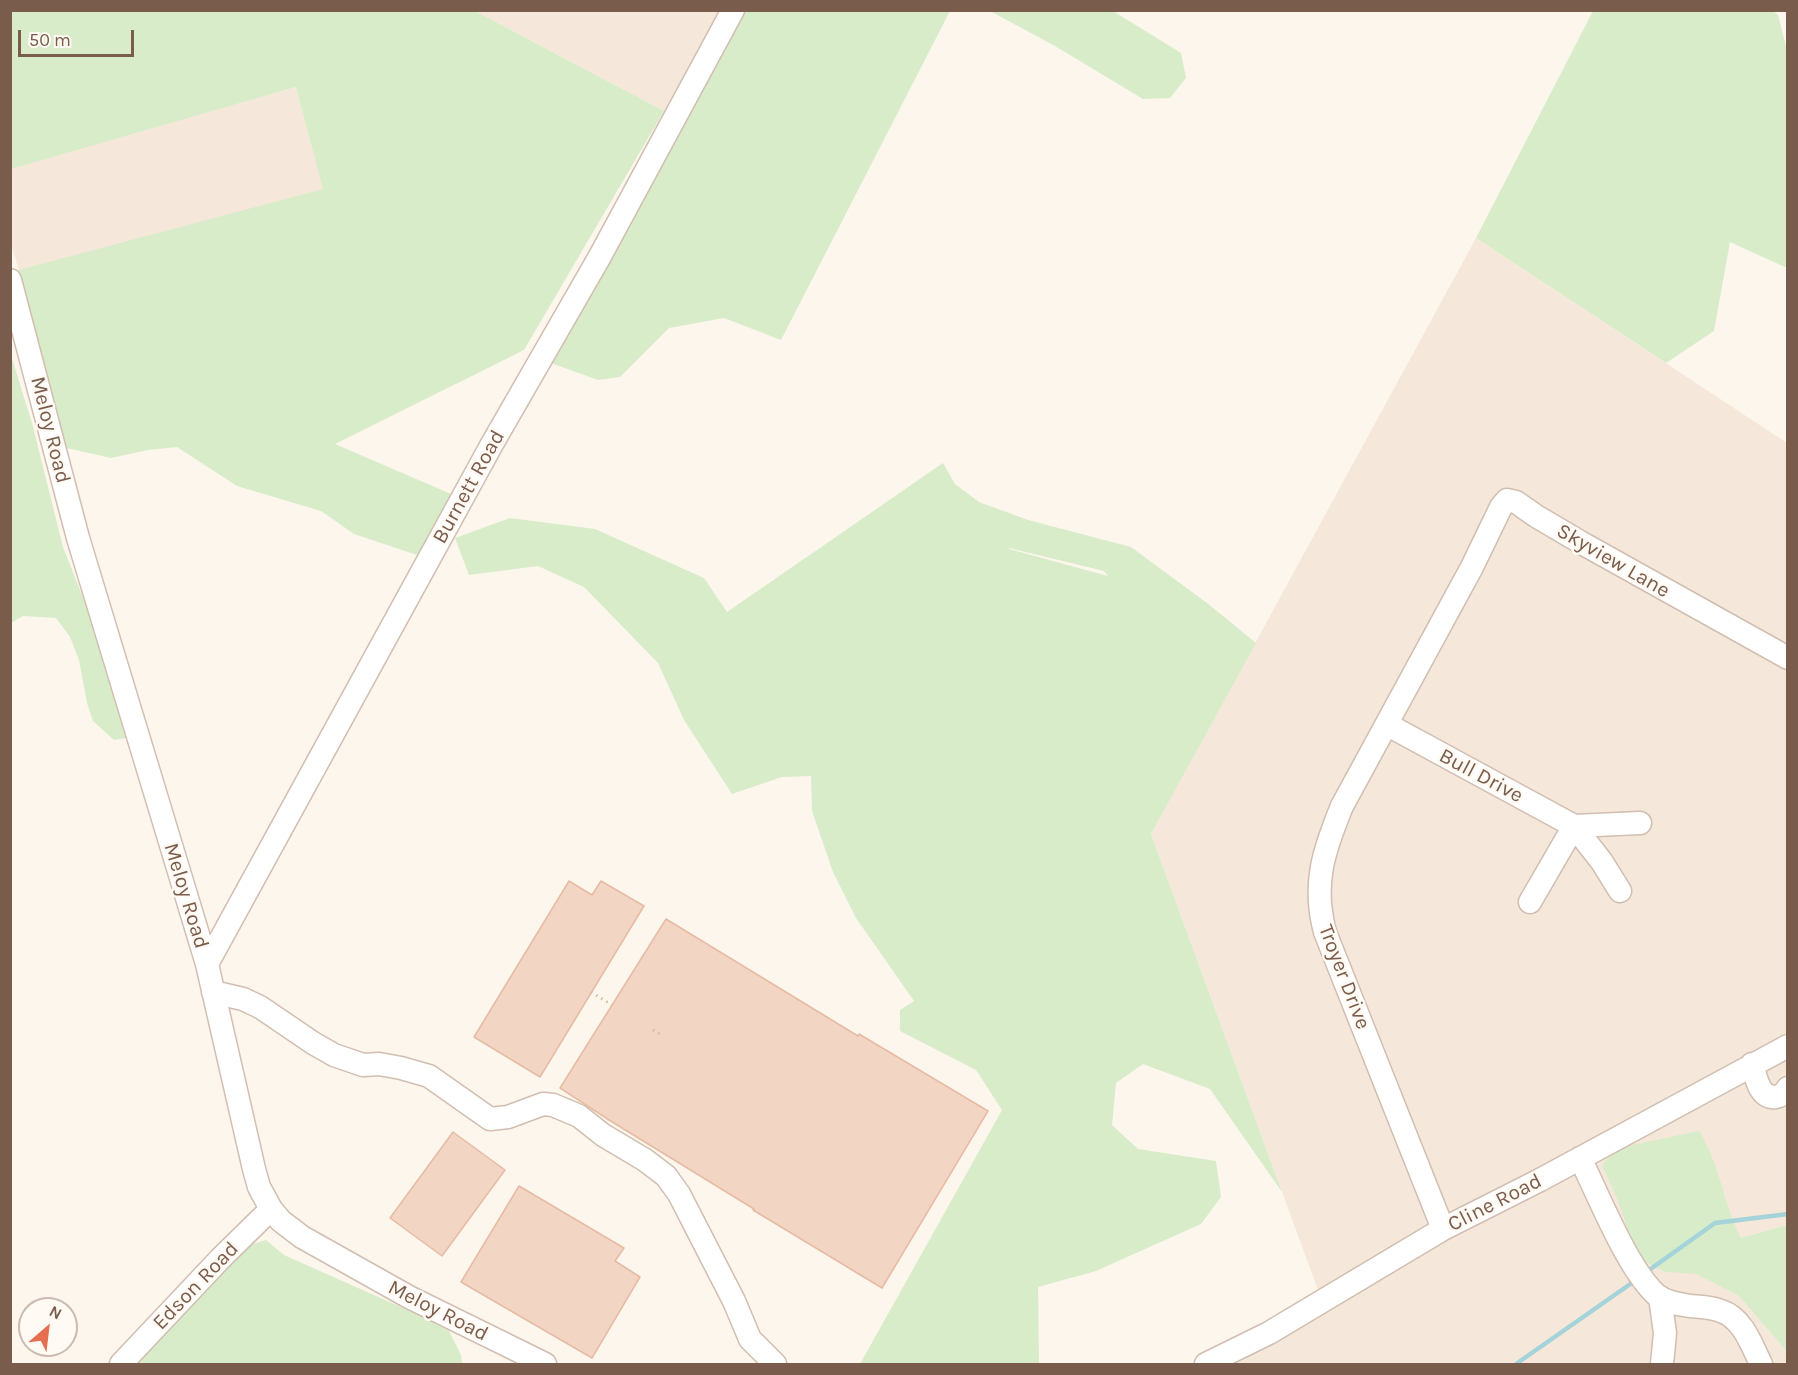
<!DOCTYPE html>
<style>
body{margin:0}
#map{position:relative;width:1798px;height:1375px;overflow:hidden;background:#fdf6ec;font-family:Karla,sans-serif}
canvas{display:block}
.frame{position:absolute;inset:0;border:12px solid #7a5c4d;pointer-events:none}
.north{position:absolute;left:18px;top:1297px;width:60px;height:60px;box-sizing:border-box;background:#fffaf3;border:2px solid #cabbb1;border-radius:50%;rotate:28deg;font-size:16px;font-weight:700;line-height:24px;text-align:center;color:#7a5c4d}
.north::after{content:'';display:block;margin:auto;width:21px;height:27px;background:#e76f51;clip-path:polygon(50% 0,100% 100%,50% 72%,0 100%)}
.scale{position:absolute;left:18px;top:30px;width:116px;height:27px;box-sizing:border-box;border:3px solid #7a5c4d;border-top:0;padding-left:8px;font-size:18px;line-height:21px;white-space:nowrap;color:#7a5c4d;-webkit-text-stroke:4px #fffaf3;paint-order:stroke}
</style>
<div id="map">
<canvas width="1798" height="1375"></canvas>
<div class="frame"></div>
<div class="north">N</div>
<div class="scale">50 m</div>
</div>
<script>
const c = document.querySelector('canvas').getContext('2d');
c.lineJoin = 'round';
function fillPath(path, color) {
  c.fillStyle = color;
  c.fill(path, 'evenodd');
}
function stroke(path, color, width, dash) {
  c.strokeStyle = color;
  c.lineWidth = width;
  c.lineCap = dash ? 'butt' : 'round';
  c.setLineDash(dash || []);
  c.stroke(path);
}
function write(font, color, halo, rows, align = 'center') {
  c.font = font + ' Karla,sans-serif';
  c.lineWidth = 5;
  c.setLineDash([]);
  c.textBaseline = 'middle';
  c.strokeStyle = halo;
  c.fillStyle = color;
  for (const [text, x, y, turn = 0] of rows) {
    c.save();
    c.translate(x, y);
    c.rotate((+turn || 0) * Math.PI / 180);
    c.textAlign = isNaN(turn) ? turn : align;
    if (halo) c.strokeText(text, 0, 0);
    c.fillText(text, 0, 0);
    c.restore();
  }
}
const residential = new Path2D(`
 M475,11H721L664,111Z
 M296,87L324,189L19,271L11,244L10,169Z
 M1476,238L1787,443V1046L1585,1161L1787,1053V1225L1741,1238L1697,1274L1739,1296L1787,1352V1364H1201L1322,1301L1151,834Z`);
const green = new Path2D(`
 M1771,10L1778,15L1787,50V268L1730,242L1714,331L1666,363L1476,238L1593,11Z
 M11,11H475L664,111L524,350L335,444L458,497L420,556L354,534L321,511L237,486L177,447L148,450L111,458L53,445L11,272L323,189L296,87L11,169Z
 M733,11H950L781,340L724,318L669,328L620,377L598,380L551,363Z
 M990,11H1113L1181,53L1186,78L1170,98L1143,99L1055,46Z
 M10,352L32,423L63,547L99,638L126,738L114,740L93,721L87,703L79,660L70,637L56,618L23,616L11,623Z
 M943,463L955,484L979,502L1028,520L1131,547L1207,603L1256,643L1151,834L1282,1192L1210,1089L1143,1064L1116,1083L1112,1125L1138,1149L1216,1161L1221,1197L1201,1224L1096,1271L1038,1287L1039,1364H860L1002,1110L976,1070L900,1031V1010L914,1001L856,918L833,872L812,811L811,776L782,777L732,794L684,720L658,663L584,587L538,566L469,575L455,538L510,518L595,529L704,578L727,612ZM1009,548L1104,571L1108,576L1009,549Z
 M1699,1131C1720,1164 1723,1203 1741,1238L1787,1225V1352L1739,1296L1696,1274L1665,1272L1632,1255C1629,1224 1616,1194 1602,1166L1612,1153L1632,1145Z
 M266,1240L284,1255L410,1311L449,1331L461,1355L462,1364H127L243,1247Z`);
const stream = new Path2D(`
 M1645,1273L1715,1223L1788,1214
 M1516,1364L1636,1280`);
const building = new Path2D(`
 M569,881L592,895L601,881L644,906L540,1077L474,1037Z
 M666,919L858,1036L859,1034L988,1111L882,1288L753,1210L754,1209L609,1120L560,1088Z
 M453,1132L505,1170L442,1256L390,1218Z
 M519,1186L624,1248L615,1261L640,1277L592,1358L461,1282Z`);
const path = new Path2D(`
 M591,992L612,1005
 M653,1030L662,1035`);
const minor = new Path2D(`
 M10,280L78,538L207,964L254,1169L259,1187L271,1209L281,1221L302,1237L409,1297L545,1364
 M1388,725L1574,826L1602,862L1620,891
 M1530,902L1574,826L1640,823
 M207,964L492,444L599,258L733,10
 M213,992L243,999L260,1007L313,1043L334,1055L363,1065L379,1064L401,1068L429,1076L490,1119L508,1117L543,1104L553,1105L579,1116L603,1135L645,1160L666,1176L679,1194L734,1301L750,1339L775,1364
 M1752,1064C1756,1077 1759,1099 1776,1097C1782,1096 1785,1093 1788,1088
 M1580,1158C1598,1194 1629,1273 1659,1297C1668,1303 1679,1304 1690,1306C1700,1307 1711,1307 1721,1311C1743,1318 1752,1346 1761,1364
 M1443,1229L1325,932C1312,884 1324,850 1342,806L1472,567L1501,507L1507,500L1516,502L1536,516L1580,542L1788,658
 M1660,1297L1665,1333L1662,1364
 M121,1364L221,1258L271,1209
 M1206,1364L1269,1333L1443,1229L1540,1180L1788,1046`);
const streetNames = [
 ["Meloy Road",50,430,76],
 ["Burnett Road",469,487,-61],
 ["Skyview Lane",1613,561,30],
 ["Bull Drive",1481,776,28],
 ["Meloy Road",186,896,73],
 ["Troyer Drive",1344,977,69],
 ["Cline Road",1495,1203,-27],
 ["Edson Road",196,1286,-46],
 ["Meloy Road",438,1311,27]
];
fillPath(residential, '#f5e8da');
fillPath(green, '#d8ecc9');
stroke(stream, '#a5d3da', 4.5);
fillPath(building, '#f3d5c3');
stroke(building, '#e6bba3', 1.5);
stroke(minor, '#d1beb0', 25);
stroke(path, '#d9b8a5', 3, [1.5, 4.5]);
stroke(minor, '#fff', 22);
write('21px', '#7a5c4d', '#fffaf3', streetNames);
</script>
